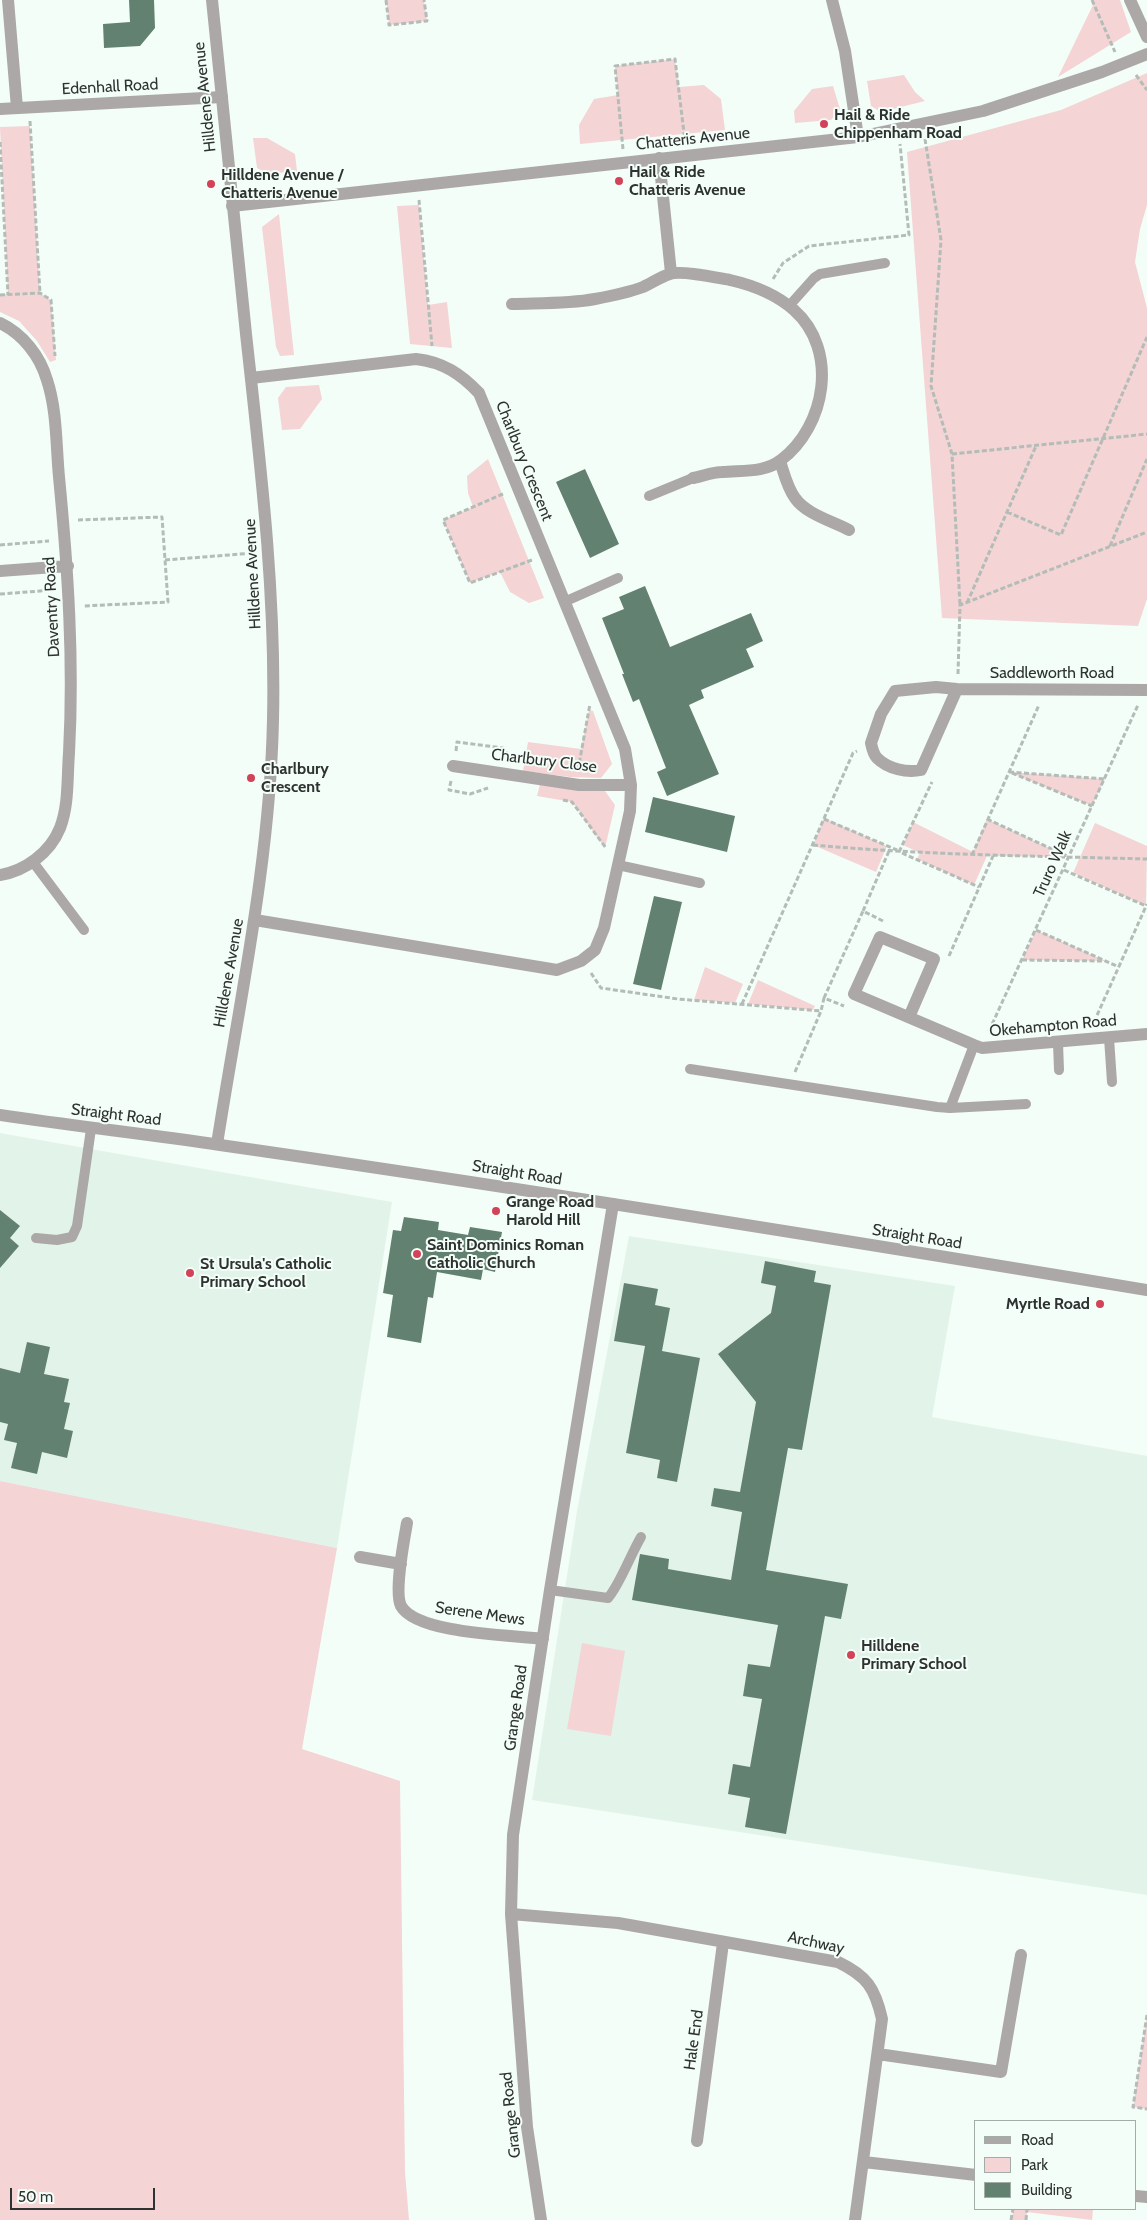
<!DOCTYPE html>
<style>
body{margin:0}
#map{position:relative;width:1147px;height:2220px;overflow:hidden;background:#f3fef8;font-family:Cabin,sans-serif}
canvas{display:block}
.legend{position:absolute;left:974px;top:2120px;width:162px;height:90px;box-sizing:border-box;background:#f3fef8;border:1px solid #a4aca8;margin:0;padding:6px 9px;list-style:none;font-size:15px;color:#2e3230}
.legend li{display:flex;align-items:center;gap:10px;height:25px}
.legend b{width:25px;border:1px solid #a4aca8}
.scale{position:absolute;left:10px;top:2188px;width:145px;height:22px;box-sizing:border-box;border:2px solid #2e3230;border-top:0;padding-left:6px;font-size:15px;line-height:18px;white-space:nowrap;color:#2e3230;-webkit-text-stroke:4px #f3fef8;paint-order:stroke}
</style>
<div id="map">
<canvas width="1147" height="2220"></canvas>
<ul class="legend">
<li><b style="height:6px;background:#ada8a8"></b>Road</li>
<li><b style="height:14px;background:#f4d4d5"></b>Park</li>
<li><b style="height:14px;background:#638170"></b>Building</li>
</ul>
<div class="scale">50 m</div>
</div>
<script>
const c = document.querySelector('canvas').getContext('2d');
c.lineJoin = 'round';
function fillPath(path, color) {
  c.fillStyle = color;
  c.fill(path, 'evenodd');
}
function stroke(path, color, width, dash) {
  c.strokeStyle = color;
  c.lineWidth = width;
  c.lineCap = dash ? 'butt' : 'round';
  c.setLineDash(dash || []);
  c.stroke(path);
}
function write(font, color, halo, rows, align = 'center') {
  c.font = font + ' Cabin,sans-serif';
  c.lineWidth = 4;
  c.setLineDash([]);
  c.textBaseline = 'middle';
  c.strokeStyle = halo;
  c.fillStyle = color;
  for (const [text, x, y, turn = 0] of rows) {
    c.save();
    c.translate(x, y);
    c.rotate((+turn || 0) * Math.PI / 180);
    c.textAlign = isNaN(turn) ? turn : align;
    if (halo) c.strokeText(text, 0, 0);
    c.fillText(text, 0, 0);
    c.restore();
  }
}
const built = new Path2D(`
 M0,1133L392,1202L337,1548L0,1481Z
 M629,1236L955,1286L932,1417L1147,1456V1895L532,1800L577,1511Z`);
const green = new Path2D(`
 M386,0H424L427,21L389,25Z
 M1092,0H1120L1131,32L1058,77L1093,5Z
 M675,59L679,87L704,85L721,99L725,130L580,144L579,125L594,99L618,95L615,66Z
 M1147,73V205L1140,229L1135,262L1147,308V599L1138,626L942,618L907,152L1061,110Z
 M904,75L915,92L925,101L881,112L871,106L867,81Z
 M833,86L840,109L831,120L795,123L794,111L812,89Z
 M30,126L40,293L51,300L56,360L50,362L37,341L19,321L0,312V295L8,294L0,127Z
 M253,138H267L295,154L297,171L268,174L257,168Z
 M419,205L428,305L447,302L452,348L410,344L397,206Z
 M279,214L294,355L280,356L276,347L262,227Z
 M319,385L322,399L300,429L282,430L278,398L286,387Z
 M488,459L544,598L529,603L510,592L500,572L470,583L443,520L473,507L468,493L467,476Z
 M589,710L593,711L612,764L601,778L570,777L523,771L528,742L581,749Z
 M1009,772L1105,779L1092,806Z
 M540,784L605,791L615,805L605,848L572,802L537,796Z
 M824,818L887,846L876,872L813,845Z
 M987,819L1069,857L987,856L974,885L917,859L920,853L903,845L913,822L973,852Z
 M1095,823L1147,846L1146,906L1073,873Z
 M1036,930L1106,961L1022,960Z
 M705,967L743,984L735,1003L694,1000Z
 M758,980L815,1006L813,1010L748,1004Z
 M0,1481L337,1548L302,1749L400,1781L405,2172L409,2220H0Z
 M582,1643L625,1651L611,1736L567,1729Z
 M1147,2015V2109L1133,2107Z
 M1013,2209H1093L1092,2220L1027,2212L1026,2220H1012Z`);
const building = new Path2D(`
 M129,0H154L155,28L140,46L104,48L103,24L130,22Z
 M585,469L619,544L590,558L556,482Z
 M645,586L670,647L751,613L763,641L746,649L754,667L701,690L704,698L689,705L719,774L667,796L657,772L666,768L639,699L633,702L622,674H624L602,618L624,609L619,597Z
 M653,797L735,816L727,852L645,832Z
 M654,896L682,902L661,990L633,984Z
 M0,1210L20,1226L10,1238L19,1246L0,1268Z
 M404,1217L439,1222L438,1230L468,1235L470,1227L502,1232L495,1272L483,1269L481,1280L437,1272L433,1298L428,1297L421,1343L387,1337L393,1295L383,1293L393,1230L401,1231Z
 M765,1261L816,1271L814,1282L831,1285L802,1450L788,1448L766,1570L848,1584L841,1619L825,1616L786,1834L745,1827L750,1798L728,1794L733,1764L750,1767L762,1699L743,1696L748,1664L770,1667L778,1625L632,1600L640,1554L669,1559L668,1569L731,1580L742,1512L711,1506L714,1488L740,1492L756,1402L718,1354L771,1313L776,1286L761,1283Z
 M624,1283L658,1289L655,1305L670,1308L662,1351L700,1358L677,1482L657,1478L660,1460L626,1453L645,1346L614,1341Z
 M27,1342L50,1347L44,1374L69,1379L64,1402L70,1403L64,1429L73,1431L67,1458L42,1452L37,1474L11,1468L17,1443L4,1440L8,1424L0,1422V1368L20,1373Z`);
const path = new Path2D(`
 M386,0L389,25L427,21L424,0
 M1092,0L1115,52
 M1136,75L1147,90
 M30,121L40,293
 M925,139L941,240L931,386L952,454L960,605
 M0,142L8,295
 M623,149L615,66L675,59L685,141
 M419,200L432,346
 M773,279L783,263L809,246L909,235L900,144
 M0,295L40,293L51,300L55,356
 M952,454L1147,434
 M503,494L443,520L470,583L532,560
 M1007,512L1061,535L1147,337
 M78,520L162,517L168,602L83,606
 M0,545L49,541
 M1110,546L1147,459
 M165,560L254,553
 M0,594L54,590
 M967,603L1036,446
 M958,674L960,605L1147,532
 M456,751L457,742L503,748L511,759
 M578,770L590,704
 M1009,772L1105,779
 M1012,773L1092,806
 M451,781L449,790L470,794L488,788
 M563,800L572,802L606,848
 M824,819L897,850
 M987,819L1067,856
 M813,845C924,855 1035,856 1147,859
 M899,852L932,782
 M902,853L979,887
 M972,855L1039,705
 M1064,870L1146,906
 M883,921L863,911L889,851
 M1036,930L1119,967
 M949,956L993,856
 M1022,960L1103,961
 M591,973L601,988L678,999L821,1011
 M824,998L863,911
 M742,1004L853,753L857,751
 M1094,1022L1147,904
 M989,1031L1138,705
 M795,1072L821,1011L824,998L844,1006
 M1147,2015L1133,2107L1147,2109
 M1011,2220L1013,2209
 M1026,2220L1027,2209`);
const service = new Path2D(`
 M789,306L814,278L820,274L885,263
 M649,496L693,478
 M564,602L618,578
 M33,862L84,930
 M618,865L700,883
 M1109,1038L1112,1082
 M1058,1043L1059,1070
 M690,1069L937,1107L950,1108L974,1045
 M950,1108L1026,1104
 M36,1238L57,1240L72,1237L77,1226L91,1129
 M550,1590L608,1598C619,1586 631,1554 641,1537`);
const minor = new Path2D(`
 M8,0L17,108
 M832,0L845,51L858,137
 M1130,0L1147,37
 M0,109L222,97
 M659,158L671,273
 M232,206L858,137L983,111L1102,72L1147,54
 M512,304C539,303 568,304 595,299C611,296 627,293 643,287C652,283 660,277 670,274C680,270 718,278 730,280C752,285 777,295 794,310C839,350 826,426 781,460C765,473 741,470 722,472C713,472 703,476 693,478
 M0,323C23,334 40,356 47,380C57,410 56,445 59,477C68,570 74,661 69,753C67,778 69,805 60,828C50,853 25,871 0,875
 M251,378L416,359C443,362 461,374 479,393L625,749L631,785L630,811L604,928L595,950L581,961L557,970L255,920
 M780,461C784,473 787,487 795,498C806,514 832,521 849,530
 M0,571L68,566
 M957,689L921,770C907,773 888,769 877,758C874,755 872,748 871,743L881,714L895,691L936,687L957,689L1147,690
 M453,766L579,785H631
 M909,1017L934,959L880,937L854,994L974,1045L982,1048L1147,1034
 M407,1523C404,1540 394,1592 401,1606C417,1634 511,1635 543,1639
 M360,1557L401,1564
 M511,1914L618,1923L838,1962C867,1976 875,1988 882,2019L855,2220
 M878,2054L1001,2072L1021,1955
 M697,2141L723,1943
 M864,2162L976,2175
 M1136,2196L1147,2197
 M541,2220L527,2127L511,1914L513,1835L550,1590L613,1204`);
const tertiary = new Path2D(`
 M212,0C224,111 234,223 246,334C260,462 276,591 273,720C270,863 239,1003 217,1144
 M0,1115C73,1126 146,1134 220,1145C529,1189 838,1239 1147,1290`);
const markers = [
 [824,124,5,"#d24258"],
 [619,181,5,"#d24258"],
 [211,184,5,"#d24258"],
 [251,778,5,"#d24258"],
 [496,1211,5,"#d24258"],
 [417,1254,5,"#d24258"],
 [190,1273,5,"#d24258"],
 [1100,1304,5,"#d24258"],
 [851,1655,5,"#d24258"]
];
const streetNames = [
 ["Edenhall Road",110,87,-3],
 ["Hilldene Avenue",205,97,-96],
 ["Chatteris Avenue",693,139,-6],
 ["Charlbury Crescent",524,461,68],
 ["Hilldene Avenue",253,574,-93],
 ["Daventry Road",52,607,-93],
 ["Saddleworth Road",1052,673],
 ["Charlbury Close",544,761,7],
 ["Truro Walk",1053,864,-66],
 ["Hilldene Avenue",229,973,-80],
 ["Okehampton Road",1053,1026,-5],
 ["Straight Road",116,1115,7],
 ["Straight Road",517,1173,9],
 ["Straight Road",917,1237,9],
 ["Serene Mews",480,1614,8],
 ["Grange Road",516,1708,-82],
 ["Archway",816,1943,12],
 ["Hale End",694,2040,-82],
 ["Grange Road",511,2115,-96]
];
const poiNames = [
 ["Hail & Ride",834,115],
 ["Chippenham Road",834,133],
 ["Hail & Ride",629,172],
 ["Chatteris Avenue",629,190],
 ["Hilldene Avenue /",221,175],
 ["Chatteris Avenue",221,193],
 ["Charlbury",261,769],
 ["Crescent",261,787],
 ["Grange Road",506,1202],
 ["Harold Hill",506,1220],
 ["Saint Dominics Roman",427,1245],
 ["Catholic Church",427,1263],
 ["St Ursula's Catholic",200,1264],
 ["Primary School",200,1282],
 ["Myrtle Road",1090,1304,"right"],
 ["Hilldene",861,1646],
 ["Primary School",861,1664]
];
fillPath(built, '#e2f4ea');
fillPath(green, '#f4d4d5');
fillPath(building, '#638170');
stroke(path, '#b3bcb7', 3, [5, 2.5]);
stroke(service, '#ada8a8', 10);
stroke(minor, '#ada8a8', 12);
stroke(tertiary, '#ada8a8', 12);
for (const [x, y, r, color] of markers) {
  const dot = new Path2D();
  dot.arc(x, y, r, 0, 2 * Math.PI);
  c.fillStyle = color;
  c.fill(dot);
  stroke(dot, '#f3fef8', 2);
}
write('16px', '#2e3230', '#f3fef8', streetNames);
write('bold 16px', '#2e3230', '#f3fef8', poiNames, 'left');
</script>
